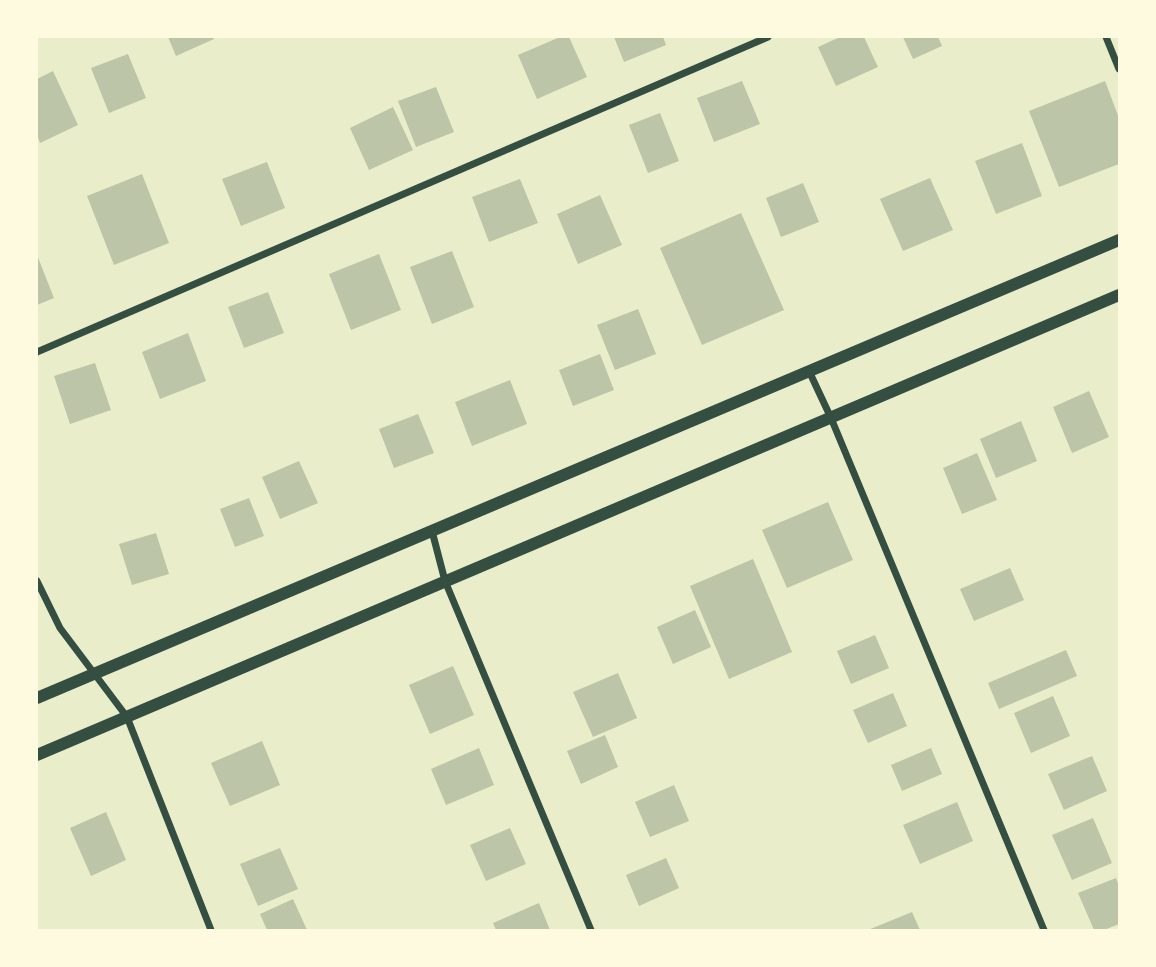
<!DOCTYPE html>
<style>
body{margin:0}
#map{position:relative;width:1156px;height:967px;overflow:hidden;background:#e9edc9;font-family:"Roboto Condensed",sans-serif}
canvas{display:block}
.frame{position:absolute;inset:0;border:38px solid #fefae0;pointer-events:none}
</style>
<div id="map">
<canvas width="1156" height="967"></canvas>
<div class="frame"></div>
</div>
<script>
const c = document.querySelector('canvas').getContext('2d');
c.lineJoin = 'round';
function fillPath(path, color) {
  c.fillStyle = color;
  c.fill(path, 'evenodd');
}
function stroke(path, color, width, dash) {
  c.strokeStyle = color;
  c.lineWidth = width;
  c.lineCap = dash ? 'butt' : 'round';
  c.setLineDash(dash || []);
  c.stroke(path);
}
const building = new Path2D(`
 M168,37H213L214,39L176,56Z
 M560,37H569L587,77L537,99L518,55Z
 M614,37H663L666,45L624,62Z
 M840,37H864L878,67L836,86L818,47Z
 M903,37H938L942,46L913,59Z
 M128,54L146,98L109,113L91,68Z
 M53,71L78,125L40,143L37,135V79Z
 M742,81L760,124L714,142L697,98Z
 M1105,81L1119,118V164L1059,187L1029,111Z
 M436,87L454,132L416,147L398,101Z
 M393,107L413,150L369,170L350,128Z
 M660,113L679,161L648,173L629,125Z
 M1022,143L1042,196L996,214L975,161Z
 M267,162L285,208L241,226L222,179Z
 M142,174L169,243L114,265L87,196Z
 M930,178L953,230L903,251L880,199Z
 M520,179L538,223L489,242L472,197Z
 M803,183L819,222L781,237L766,198Z
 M600,195L622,245L578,264L557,214Z
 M741,213L784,310L702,345L660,248Z
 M452,251L474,307L432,324L410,267Z
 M379,254L401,310L351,330L329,274Z
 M37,255L54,298L37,305Z
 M268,292L284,333L244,348L228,307Z
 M638,309L656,354L615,370L597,325Z
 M188,333L206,381L160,399L142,352Z
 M600,354L614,390L573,406L559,370Z
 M95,363L111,410L70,424L54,376Z
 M510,380L527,424L472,446L455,402Z
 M1089,391L1109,437L1072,453L1053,407Z
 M418,414L434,453L394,468L379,429Z
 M1021,421L1037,461L996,478L980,439Z
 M977,453L997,500L962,514L943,468Z
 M299,461L318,503L280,519L262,477Z
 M249,498L264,536L235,547L220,509Z
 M828,502L853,560L787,588L762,530Z
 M156,533L169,574L132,585L119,544Z
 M753,559L792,652L729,679L690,586Z
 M1010,568L1024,600L974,621L960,589Z
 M695,610L711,647L673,664L657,627Z
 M875,635L889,668L851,684L837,651Z
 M1066,650L1077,676L999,709L988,683Z
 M453,666L474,715L430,734L409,685Z
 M618,673L637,718L593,737L573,692Z
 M893,693L907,726L868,743L853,710Z
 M1053,696L1070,736L1031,753L1014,713Z
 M605,735L618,767L581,784L567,751Z
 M262,741L280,785L230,806L211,763Z
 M479,748L494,785L446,805L431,769Z
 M931,748L942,774L902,791L891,765Z
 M1092,756L1107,791L1064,810L1048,774Z
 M674,785L689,821L650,837L635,802Z
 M957,802L973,841L920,864L903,825Z
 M106,812L126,860L91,876L70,828Z
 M1093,818L1112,863L1072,880L1052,835Z
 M510,828L526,864L486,881L470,845Z
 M280,848L298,889L258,906L240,864Z
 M666,858L679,888L639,906L626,875Z
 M1116,878L1119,886V924L1104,930H1094L1078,893Z
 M293,899L307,930H267L260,914Z
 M539,903L550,930H496L493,923Z
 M912,912L920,930H868Z`);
const minor = new Path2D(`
 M1106,37L1119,69
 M37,352L768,37
 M809,371L831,418L1044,930
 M432,531L445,581L591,930
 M37,581L60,628L127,717L211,930`);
const tertiary = new Path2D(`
 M37,698L1119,240
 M37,755L1119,295`);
fillPath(building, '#bcc5a7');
stroke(minor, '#344e41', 7);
stroke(tertiary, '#344e41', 12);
</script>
